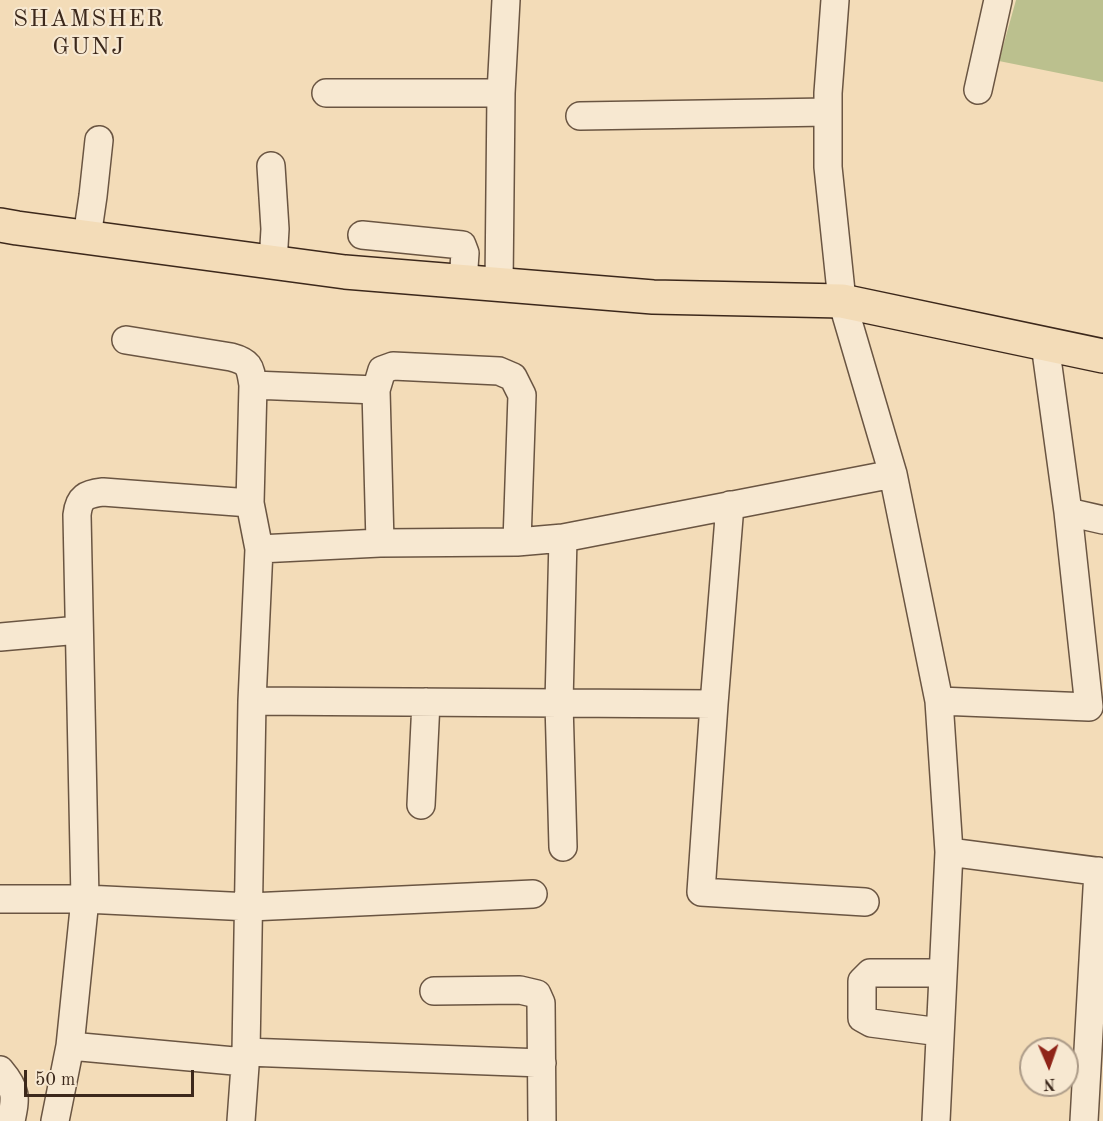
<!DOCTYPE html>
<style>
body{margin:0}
#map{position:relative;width:1103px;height:1121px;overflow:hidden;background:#f3dcb8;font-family:"Old Standard TT",serif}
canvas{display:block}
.north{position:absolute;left:1019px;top:1037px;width:60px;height:60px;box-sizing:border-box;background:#f7e8d1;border:2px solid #ac9b88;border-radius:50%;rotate:178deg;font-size:16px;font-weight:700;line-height:24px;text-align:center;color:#3c281b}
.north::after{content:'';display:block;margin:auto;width:21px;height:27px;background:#8f2418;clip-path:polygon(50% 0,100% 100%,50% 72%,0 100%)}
.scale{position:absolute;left:24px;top:1070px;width:170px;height:27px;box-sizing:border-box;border:3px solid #3c281b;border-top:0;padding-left:8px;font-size:18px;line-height:21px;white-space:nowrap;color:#3c281b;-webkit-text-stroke:4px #f7e8d1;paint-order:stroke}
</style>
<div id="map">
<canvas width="1103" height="1121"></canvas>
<div class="north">N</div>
<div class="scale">50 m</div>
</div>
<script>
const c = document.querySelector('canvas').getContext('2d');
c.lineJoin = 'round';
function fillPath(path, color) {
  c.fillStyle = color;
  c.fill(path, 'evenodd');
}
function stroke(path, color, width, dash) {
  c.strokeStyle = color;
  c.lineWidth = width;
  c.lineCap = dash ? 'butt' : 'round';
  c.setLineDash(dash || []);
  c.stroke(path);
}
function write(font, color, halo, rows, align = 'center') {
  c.font = font + ' "Old Standard TT",serif';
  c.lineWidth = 4.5;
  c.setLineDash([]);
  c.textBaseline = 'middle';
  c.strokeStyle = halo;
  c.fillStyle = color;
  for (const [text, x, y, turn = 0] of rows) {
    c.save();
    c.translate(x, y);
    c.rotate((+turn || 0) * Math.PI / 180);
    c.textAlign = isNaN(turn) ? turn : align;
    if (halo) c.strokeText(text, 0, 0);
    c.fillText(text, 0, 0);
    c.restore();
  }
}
const green = new Path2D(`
 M1016,0H1103V82L999,61Z`);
const minor = new Path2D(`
 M835,0L828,93V167L842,301L893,474L939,701L949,852L936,1121
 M978,90L998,0
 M326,93H501
 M580,116L828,112
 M271,166L275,229L273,263
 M362,235L462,245L465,253L463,282
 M87,237L93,196L99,140
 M499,285L501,93L506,0
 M126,340L231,357C250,362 250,367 253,385L250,503
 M253,385L376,390
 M730,505L714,704L701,892L865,902
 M1068,512L1103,520
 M563,538L559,703L563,847
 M380,543L376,390L382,370L393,366L499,371L513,377L522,395L517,542
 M0,637L79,630
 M252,701L714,704
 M939,701L1089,707L1068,512L1045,344
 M421,805L426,702
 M949,852L1103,872
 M0,899H85L250,907L533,894
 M434,991L520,990L537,994L541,1003L542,1121
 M940,1032L871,1023L862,1018V981L870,973H943
 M70,1046L245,1062
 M246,1052L542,1063
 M0,1070C17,1090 16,1097 11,1121
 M55,1121L70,1046L85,899L77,515C79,497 86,494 103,492L250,503L259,549
 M241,1121L246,1052L252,701L259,549L380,543L517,542L563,538L893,474
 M1084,1121L1098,871`);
const major = new Path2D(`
 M0,225L17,228L345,272L653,297L842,301L1103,356`);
const neighbourhoodNames = [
 ["SHAMSHER",89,20],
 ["GUNJ",89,48]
];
fillPath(green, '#bbc08e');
stroke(minor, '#6a5542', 30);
stroke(major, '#3c281b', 36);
stroke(minor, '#f7e8d1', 27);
stroke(major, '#f3dcb8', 33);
c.letterSpacing = '1.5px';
write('24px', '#3c281b', '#f7e8d1', neighbourhoodNames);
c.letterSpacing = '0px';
</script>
